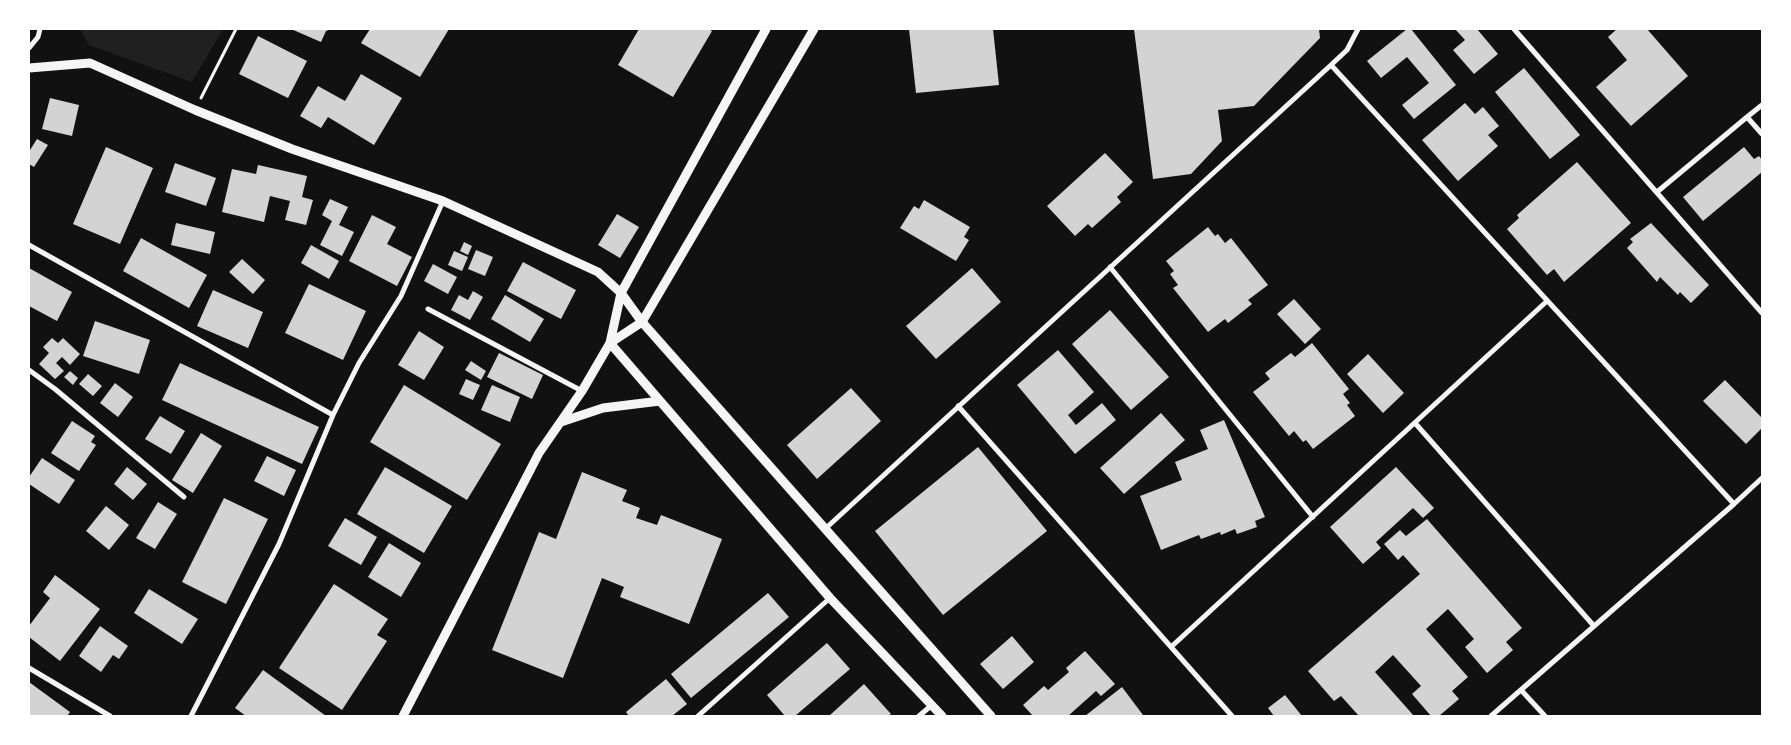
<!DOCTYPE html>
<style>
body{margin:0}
#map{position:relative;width:1791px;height:745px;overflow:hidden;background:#111;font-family:Arial,sans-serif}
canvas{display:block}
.frame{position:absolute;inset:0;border:30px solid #fff;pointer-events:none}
</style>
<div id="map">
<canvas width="1791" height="745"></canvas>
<div class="frame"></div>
</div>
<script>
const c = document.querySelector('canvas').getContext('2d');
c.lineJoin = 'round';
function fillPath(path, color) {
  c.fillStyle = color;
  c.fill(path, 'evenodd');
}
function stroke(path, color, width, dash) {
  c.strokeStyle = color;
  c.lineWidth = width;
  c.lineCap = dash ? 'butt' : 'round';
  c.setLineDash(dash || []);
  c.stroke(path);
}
const green = new Path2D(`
 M80,29H223L192,82L89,45Z`);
const building = new Path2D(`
 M291,29H331L326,31L321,42Z
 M370,29H449L420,77L361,43Z
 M639,29H708L712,31L673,97L618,65Z
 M909,29H993L999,85L916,93Z
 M1134,29H1319L1320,38L1254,106L1218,110L1222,141L1191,174L1153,179Z
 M1407,29H1411L1456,85L1414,119L1402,105L1429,83L1407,57L1381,78L1367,61Z
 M1455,29H1477L1498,54L1474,74L1453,50L1465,40Z
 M1617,29H1647L1688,76L1631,126L1596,87L1627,60L1608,37Z
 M258,36L307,61L288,98L239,74Z
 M1524,68L1580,135L1550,159L1495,92Z
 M361,74L402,98L374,145L328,117L321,128L300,116L318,86L345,101Z
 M50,98L79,105L72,136L42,129Z
 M1465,103L1475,114L1483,107L1499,126L1488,135L1498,146L1458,181L1422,140Z
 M37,139L48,145L34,167L29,164V149L30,150Z
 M106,147L153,168L120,244L73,224Z
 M1744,147L1754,159L1759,156L1762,160V172L1703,221L1683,197Z
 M1105,153L1133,182L1117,197L1121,202L1092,228L1088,224L1075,236L1047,206Z
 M1577,162L1631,223L1564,282L1554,269L1547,275L1507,229L1519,218L1517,215Z
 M175,163L216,178L206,206L165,192Z
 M258,165L307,176L302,197L313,200L306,225L285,220L290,201L270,196L264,222L222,212L232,169L256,174Z
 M330,199L348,207L339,225L354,232L342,256L320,245L332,221L322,215Z
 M924,200L970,227L964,237L969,240L956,261L900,228L914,206L919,209Z
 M617,214L639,227L620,258L598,245Z
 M372,215L396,227L387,244L412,257L397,286L349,261Z
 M176,223L215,232L210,254L171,245Z
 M1651,223L1709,285L1691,303L1680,292L1678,295L1660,277L1657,282L1627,248L1633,242L1630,239Z
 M1208,227L1215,236L1218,234L1225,243L1231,238L1268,285L1248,300L1252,304L1228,323L1225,319L1208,332L1173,288L1178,285L1170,274L1174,271L1166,261Z
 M141,238L207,275L189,308L123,271Z
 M464,242L472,246L468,255L460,251Z
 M311,245L339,261L329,279L301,263Z
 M476,250L493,257L485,276L468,269Z
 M454,251L468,257L462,271L448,265Z
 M242,259L265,280L253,294L229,272Z
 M523,262L576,290L561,319L507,291Z
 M433,264L457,277L448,294L424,281Z
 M29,268L72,292L57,321L29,306Z
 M972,268L1001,302L936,359L906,326Z
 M309,284L366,311L343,360L285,333Z
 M213,290L263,312L248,348L197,326Z
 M473,291L483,297L470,320L451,310L459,295L468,300Z
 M505,295L544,319L530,342L491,319Z
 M1294,299L1321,329L1305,344L1277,314Z
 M1110,310L1169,377L1131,410L1072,344Z
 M95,321L150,340L139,374L83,356Z
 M419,331L444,347L424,380L398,365Z
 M52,338L58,343L63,338L80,354L70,365L62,357L56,363L64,371L55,379L39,364L49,353L43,347Z
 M1312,343L1349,389L1343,394L1350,403L1347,405L1355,416L1313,449L1306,440L1303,442L1294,431L1289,436L1253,392L1270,379L1265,373L1291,353L1295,357Z
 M1058,350L1094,392L1068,415L1076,425L1102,403L1116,420L1075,454L1017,385Z
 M499,353L543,375L532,399L487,377Z
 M1368,354L1404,393L1383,413L1347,374Z
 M471,361L486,371L481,380L465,370Z
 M180,363L319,427L302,464L162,400Z
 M70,371L78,378L73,385L64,377Z
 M88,374L102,386L93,396L79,384Z
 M466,379L480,385L473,400L459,394Z
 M1725,380L1762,418V428L1746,444L1703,401Z
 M115,383L133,397L118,417L100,403Z
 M404,385L501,444L467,500L370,442Z
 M492,385L520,397L510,422L481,410Z
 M851,388L881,421L817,479L787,445Z
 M1161,413L1185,440L1124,494L1100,468Z
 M160,416L185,431L171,454L145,439Z
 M1224,420L1265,517L1255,521L1257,527L1237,534L1235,529L1221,535L1220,532L1201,539L1199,535L1161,550L1140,496L1182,480L1175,462L1208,449L1200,430Z
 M72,421L95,436L91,442L96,445L79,471L51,453Z
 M201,433L222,446L193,493L172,480Z
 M978,447L1047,531L943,615L875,531Z
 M267,456L296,470L284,496L254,481Z
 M42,458L75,480L59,504L29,484V477Z
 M127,467L147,484L133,500L114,484Z
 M385,467L452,506L424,553L357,514Z
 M1396,467L1434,508L1423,518L1413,508L1376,542L1381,548L1363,564L1330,527Z
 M582,472L627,490L622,501L640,508L636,518L657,525L661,515L722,539L689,624L620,597L624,587L602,578L563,678L492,650L539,532L556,539Z
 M224,498L268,519L226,604L182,582Z
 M158,502L177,514L155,549L136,538Z
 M106,506L129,525L109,550L86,531Z
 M345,518L377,537L361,565L328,546Z
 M1427,519L1522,628L1506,642L1513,650L1487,673L1465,647L1474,639L1448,609L1426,629L1468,677L1452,691L1459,699L1439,716H1431L1412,694L1421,686L1393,655L1375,672L1414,716H1359L1341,696L1334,701L1308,671L1420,574L1403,555L1398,560L1384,544L1400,530L1406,536Z
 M389,543L421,563L401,597L368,577Z
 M55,575L100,609L60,661L29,637V626L50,598L43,592Z
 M334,584L388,619L377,635L387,641L342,710L279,668Z
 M149,589L198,619L182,644L134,613Z
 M768,593L789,617L691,698L671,674Z
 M100,626L128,646L119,659L113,655L101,672L79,656Z
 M1012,636L1034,662L1003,689L980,664Z
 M827,643L850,669L795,716H785L767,695Z
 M1085,651L1115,684L1101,696L1096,691L1068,716H1033L1023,705L1044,686L1048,690L1069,672L1066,668Z
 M263,670L326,716H246L235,708Z
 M666,679L687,704L672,716H629L626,712Z
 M29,682L70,712L67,716H29Z
 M864,684L891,714L888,716H829Z
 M1122,687L1143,715L1141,716H1085Z
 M1285,695L1302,716H1274L1268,708Z`);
const path = new Path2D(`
 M201,98L236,29`);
const minor = new Path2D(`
 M1358,29L1347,50L1331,65L1734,504
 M1514,29L1762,313
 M29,48L38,37L40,29
 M1747,117L1762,105
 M1657,192L1747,117L1762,134
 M29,245L333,415
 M1110,267L1313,517
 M428,309L582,391
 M29,370L55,389L184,497
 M958,406L1232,716
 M1415,423L1594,626
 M825,529L1331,65
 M1171,647L1547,301
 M29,668L110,716
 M1521,690L1545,716
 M191,716L279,544L333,415L359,363L401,296L443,201
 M698,716L830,598
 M919,716L932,705
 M1491,716L1734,504L1762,478`);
const tertiary = new Path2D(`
 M29,68L90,63L195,110L292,149L443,201L598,272L621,293L642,322L991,716
 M610,343L830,598L942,716
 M610,343L642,322L814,29
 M561,422L603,408L660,401
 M403,716L539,453L582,391L610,343L621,293L766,29`);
fillPath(green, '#202020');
fillPath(building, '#d3d3d3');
stroke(path, '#f5f5f5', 3);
stroke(minor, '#f5f5f5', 5);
stroke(tertiary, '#f5f5f5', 9);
</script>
